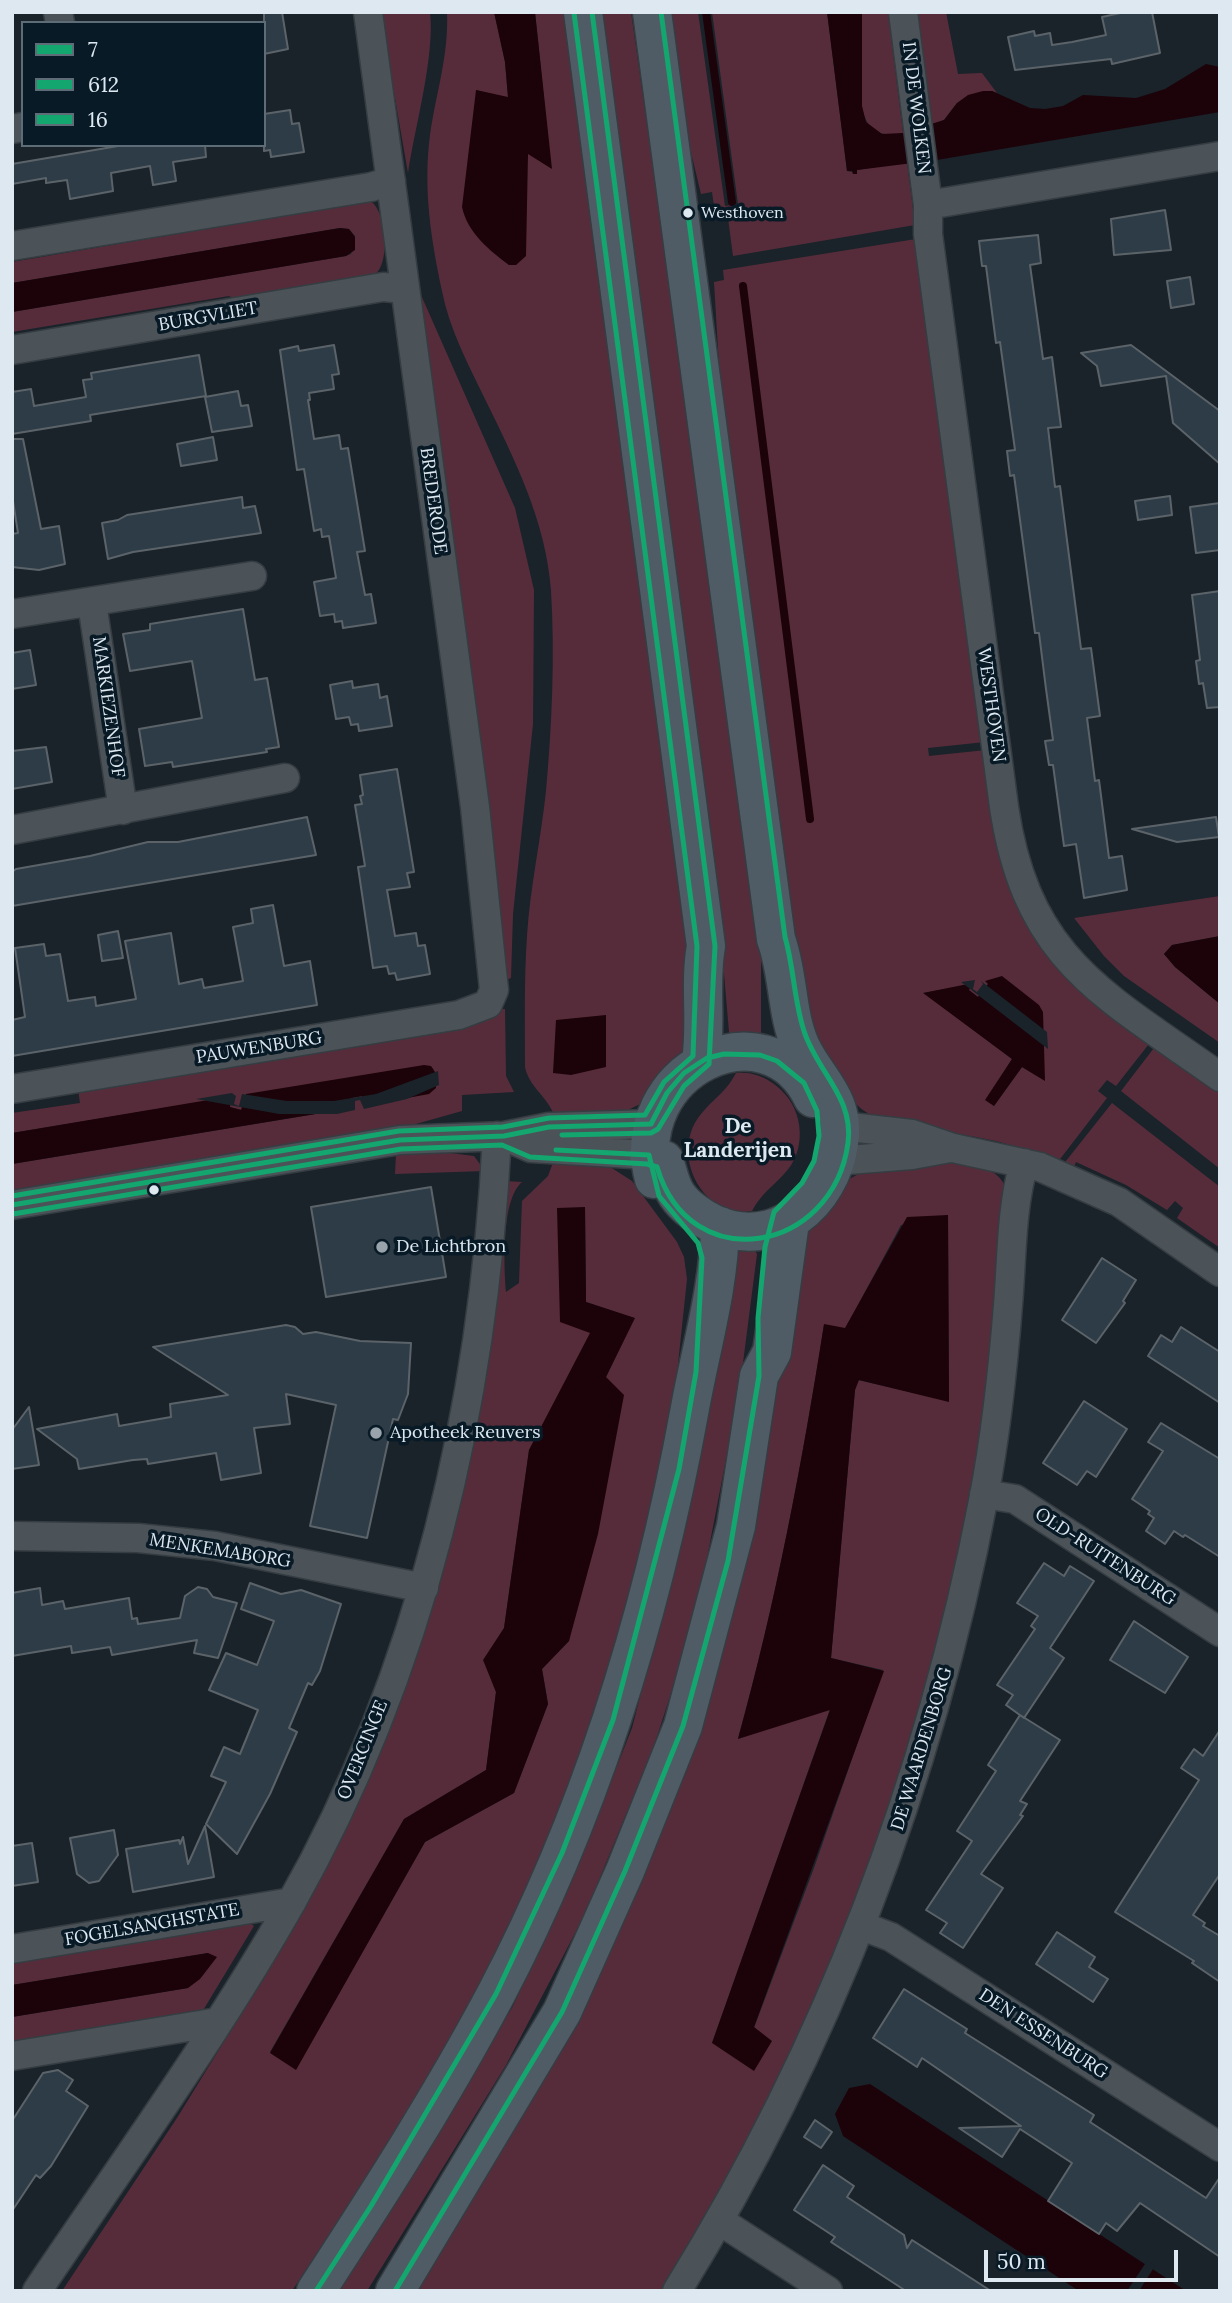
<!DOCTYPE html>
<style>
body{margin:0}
#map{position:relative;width:1232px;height:2303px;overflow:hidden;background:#1a232a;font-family:Lora,serif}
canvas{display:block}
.frame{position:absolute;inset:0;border:14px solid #dde8f1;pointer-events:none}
.legend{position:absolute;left:21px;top:21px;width:245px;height:126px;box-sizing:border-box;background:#091a27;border:2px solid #5e6c78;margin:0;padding:9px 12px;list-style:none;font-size:21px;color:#dde8f1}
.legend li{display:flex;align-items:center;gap:14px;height:35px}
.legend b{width:35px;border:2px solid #5e6c78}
.scale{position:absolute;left:984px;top:2250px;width:194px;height:32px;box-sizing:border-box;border:4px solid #dde8f1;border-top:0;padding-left:9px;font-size:21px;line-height:24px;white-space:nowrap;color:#dde8f1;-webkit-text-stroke:5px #091a27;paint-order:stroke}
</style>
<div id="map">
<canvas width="1232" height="2303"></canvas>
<div class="frame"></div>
<ul class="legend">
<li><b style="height:9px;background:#13a66f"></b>7</li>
<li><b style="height:9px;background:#13a66f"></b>612</li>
<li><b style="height:9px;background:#13a66f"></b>16</li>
</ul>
<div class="scale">50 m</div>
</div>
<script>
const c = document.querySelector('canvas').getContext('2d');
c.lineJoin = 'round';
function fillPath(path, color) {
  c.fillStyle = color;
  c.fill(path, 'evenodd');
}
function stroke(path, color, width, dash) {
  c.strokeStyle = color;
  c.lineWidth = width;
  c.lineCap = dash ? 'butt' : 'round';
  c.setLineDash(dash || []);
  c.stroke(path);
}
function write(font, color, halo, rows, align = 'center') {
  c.font = font + ' Lora,serif';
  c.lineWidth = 7;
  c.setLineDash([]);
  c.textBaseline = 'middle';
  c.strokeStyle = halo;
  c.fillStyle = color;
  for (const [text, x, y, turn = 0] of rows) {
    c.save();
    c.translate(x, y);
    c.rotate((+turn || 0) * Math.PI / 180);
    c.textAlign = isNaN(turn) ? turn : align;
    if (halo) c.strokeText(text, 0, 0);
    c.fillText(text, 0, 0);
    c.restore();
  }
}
const green = new Path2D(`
 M380,12H430C435,57 415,126 408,173Z
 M447,12H494L505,62L508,98L476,90L484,244L509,265L528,153L551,168L535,12H570L690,957L685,1054L654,1092L640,1104L616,1116L554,1115C547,1096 529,1087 525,1067C525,1023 524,980 527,936C530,888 541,839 546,791C552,725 555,656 551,590C546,521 514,458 484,397C468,364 449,328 442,291C431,239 423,189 430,135C436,93 449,55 447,12Z
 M602,12H631L723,654L761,943V1038L730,1035L729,1032L722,950Z
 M665,12H698L725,206L738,204L712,12H827L847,171L857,173V170L907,162L915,225L733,256L728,218L716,220L712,192L701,194L677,94Z
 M862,12H888L903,133C889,136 873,135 866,120C856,102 860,34 862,12Z
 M912,12H946L958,74L982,73L997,93L992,91L957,103L944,120L927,126Z
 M370,201C386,209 392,265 373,276L233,298L229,296L12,332V312L346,256L351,254L355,236L349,229L340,228L12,283V262Z
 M916,239L985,742L928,748L929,756L986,750L1002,857L1152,1040L1116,1086L1107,1080L1098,1091L1107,1098L1057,1163C1032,1151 1008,1143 981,1138C941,1129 885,1134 855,1103C833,1081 819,1043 803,1016L724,450L714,282L724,280L723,270ZM1000,978L1044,1080L1022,1067L994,1106L986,1100L1012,1059L924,993L972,984L968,990L978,997L988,984Z
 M421,295L515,508L534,590L533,724L513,914L511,978L503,981L462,609Z
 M1220,896V936L1172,945L1164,954L1175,967L1220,1004V1043L1124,976L1104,956L1074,918Z
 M501,1009H505L506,1076L514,1092L462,1095V1111L398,1129L12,1194V1164L352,1108L351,1098L362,1096L364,1105L436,1088L433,1068L242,1110L229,1107L231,1097L12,1133V1113L80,1103L78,1089L487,1019Z
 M1157,1044L1220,1089V1169L1121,1091Z
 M736,1073C753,1071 769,1078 781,1090C804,1111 807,1151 784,1174C772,1187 761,1194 752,1211C735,1214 715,1206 704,1193C685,1170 682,1137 701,1114C713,1099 727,1091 736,1073Z
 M1112,1103L1220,1187V1248L1177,1218L1183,1208L1175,1201L1167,1210L1126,1185L1076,1162L1072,1171L1062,1166Z
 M434,1151L474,1156L485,1171L395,1174L396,1154Z
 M554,1160L607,1165L632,1181L677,1242L684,1257L687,1279L676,1383L651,1530L595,1732L493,1968L396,2132L292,2291H62L177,2118L284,1944L355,1798L421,1633L505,1181L522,1182C501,1200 504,1265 506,1292L519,1283L522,1201L548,1176ZM558,1208H585L586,1302L634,1318L606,1377L569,1641L542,1669L548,1704L514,1793L425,1842L296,2069L270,2052L404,1819L486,1770L496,1692L484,1660L504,1628L529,1450L591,1333Z
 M913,1163C940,1164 989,1156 1004,1184L989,1361L975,1476L957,1575L888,1826L764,2121L664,2291H415L483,2183L533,2094L603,1958L791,1251L844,1182L862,1172ZM948,1215L949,1401L858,1380L855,1390L831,1658L883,1670L814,1868L754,2028L712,2043L830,1709L738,1738C776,1602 802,1464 824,1325L845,1329L901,1225Z
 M754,1249L757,1254L740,1386L702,1584L692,1628L653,1749L584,1916L506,2065L367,2291H337L416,2170L513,2006L578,1866L632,1728L672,1575L728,1250Z
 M250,1923L254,1926L202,2012L12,2049V2017L188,1988L208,1953L12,1985V1959Z`);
const water = new Path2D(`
 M494,12H535L552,169L528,154L526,256L516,265H509C490,251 467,232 462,207L476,90L508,97L505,62Z
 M827,12H862V106L866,122L882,134L903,133L944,120L957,103L968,95L983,91H992L1030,108L1045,109L1063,106L1083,95L1136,98L1165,89L1206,64L1220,67V112L937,160L857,170V174H853L852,171H847Z
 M340,228L349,229L355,237V250L346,256L12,312V283Z
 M1220,936V1004L1175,967L1164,954L1172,945Z
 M1002,976L1039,1005L1043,1012L1045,1081L1022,1067L994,1106L985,1100L1012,1059L923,993L973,983L969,990L978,997L988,984L985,981Z
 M606,1015V1067L571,1075L553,1073L556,1020Z
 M424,1065L431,1066L435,1072L436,1088L429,1094L364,1106L362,1096L351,1098L352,1108L12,1164V1133L232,1096L230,1107L241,1110L246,1094Z
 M585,1207L586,1302L635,1318L606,1377L624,1395L598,1534L569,1641L542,1669L548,1704L514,1793L425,1842L296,2070L270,2053L404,1819L486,1770L496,1692L483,1660L504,1628L529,1450L590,1333L560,1322L557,1208Z
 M948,1215L949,1402L859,1380L855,1390L831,1658L884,1671L754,2027L772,2041L754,2071L712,2043L830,1710L738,1739C776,1602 802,1464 824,1324L845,1328L907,1217Z
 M208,1953L217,1957L200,1979L188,1988L12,2017V1985Z
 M870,2084L1186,2291H1079L843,2136L835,2114L849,2088Z`);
const pier = new Path2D(`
 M975,980L973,989L977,992L983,984L981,981L1047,1032L1048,1049L961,982Z
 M438,1071L439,1085L407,1099L364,1109L360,1100L355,1101V1110L337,1114H279L196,1099L232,1093L236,1096L234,1104L239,1106L242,1094L287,1101H334L376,1094Z
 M1147,2261L1155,2266L1139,2291H1127Z`);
const stream = new Path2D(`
 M706,12L732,202
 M743,286L810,819`);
const building = new Path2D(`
 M264,12H282L288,49L264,54Z
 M1125,12H1152L1160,53L1112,64L1111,59L1015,70L1008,37L1034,31L1035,36L1050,33L1052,45L1072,42L1106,35L1102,17Z
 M290,110L292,124L299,123L304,152L271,157L270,150L264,151V114Z
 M124,145H205L206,157L173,162L176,181L153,185L150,166L111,173L113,191L70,199L67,180L46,183V178L12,184V164Z
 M1165,210L1171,250L1114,255L1111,219Z
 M1038,235L1041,263L1030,265L1043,359L1052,357L1061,427L1048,428L1055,487L1060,486L1081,649L1091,648L1100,716L1087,718L1095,781L1099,780L1109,858L1122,856L1127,890L1084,898L1076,844L1064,846L1053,765H1049L1045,741L1053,740L1046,689L1039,633H1035L1014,475L1010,476L1007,451L1015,450L1000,342L996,343L986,266H982L979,241Z
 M1190,277L1194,304L1171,308L1167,281Z
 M334,345L339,374L332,375L334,389L309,393L310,400H308L314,439L339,435L341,449L348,448L365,551L357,552L365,595L371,594L376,623L343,628L342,621L335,622L334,614L320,616L314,582L336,578L329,536L322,537L321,529L314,531L304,469L297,470L280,350L298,346L299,351Z
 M1131,345L1220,411V464L1173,423L1166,376L1101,386L1097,366L1081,353Z
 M199,355L206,396L90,415L91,421L12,434V392L31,389L34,406L86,397L83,380L92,379L91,373Z
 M238,391L241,406L248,405L252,426L212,432L205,397Z
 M213,437L217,460L181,466L177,444Z
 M12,439H23L41,529L59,526L65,564L39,570L12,567V534L18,533L12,495Z
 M1170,496L1172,515L1138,520L1135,501Z
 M242,497L243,508L255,506L261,533L133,552L108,559L102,523L118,520L127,515Z
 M1220,503V550L1196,553L1190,507Z
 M1220,591V707L1207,708L1203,683L1199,684L1196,661L1200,660L1192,595Z
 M243,609L255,680L267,678L279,747L266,749L267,752L173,767L172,762L145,766L139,729L202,718L192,661L130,671L123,634L150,630V624Z
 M30,650L36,685L12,689V653Z
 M352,681L353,688L378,684L380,698L387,696L392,726L359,731L358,724L351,725L349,717L336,719L330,685Z
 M46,747L52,782L12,789V751Z
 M397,769L414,872L407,873L410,887L387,890L395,936L416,933L418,946L425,945L430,974L397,980L395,973L389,974L387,966L373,968L358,867L365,866L355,805L362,804L360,796L363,795L360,775Z
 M307,817L316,855L12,906V872L16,869L90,856L148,842H178Z
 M1216,817L1219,837L1177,842L1132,829Z
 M273,905L284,966L310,961L317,1005L12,1056V1020L25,1017L15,948L44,944L46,956L60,954L68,1001L95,997L96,1006L136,999L125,941L171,933L179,984L202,979L204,988L243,981L233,927L253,923L251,909Z
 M118,931L123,958L102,961L98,935Z
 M431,1187L446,1277L326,1297L311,1207Z
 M1102,1258L1136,1280L1123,1301L1125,1303L1096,1343L1062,1320Z
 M286,1325L295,1327L303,1334L316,1332L360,1341L411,1343L408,1394L398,1420L393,1419L367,1538L310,1526L336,1405L286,1394L290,1424L254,1428L261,1473L221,1480L216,1453L148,1464L147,1459L133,1460L79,1469L77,1459L37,1429L117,1414L119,1426L171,1417L170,1404L228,1395L153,1347Z
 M1181,1327L1220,1352V1403L1148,1356L1161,1335L1172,1342Z
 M1084,1401L1127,1429L1096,1477L1087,1471L1077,1485L1043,1463Z
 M29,1407L39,1465L12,1469V1430Z
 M1161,1423L1220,1459V1557L1185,1535L1183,1537L1174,1531L1165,1544L1146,1531L1154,1518L1148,1514L1150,1511L1132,1499L1163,1451L1148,1442Z
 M1044,1563L1064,1576L1070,1566L1094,1581L1050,1648L1064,1658L1024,1718L1006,1705L1013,1695L997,1685L1035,1629L1031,1626L1038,1616L1017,1603Z
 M250,1583L281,1594L301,1590L341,1604L320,1671L312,1685L308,1683L289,1728L297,1732L270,1794L237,1854L206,1824L226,1782L211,1776L224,1747L240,1754L258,1710L209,1690L226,1653L257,1665L274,1621L241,1609Z
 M198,1587L207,1589L213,1597L237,1603L218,1658L194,1653L197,1640L112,1655L110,1647L72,1653L71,1646L12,1656V1593L40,1588L42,1605L63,1601L65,1609L129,1598L132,1619L137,1618L138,1624L180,1618L185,1596Z
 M1134,1621L1188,1657L1165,1693L1110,1660Z
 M1020,1715L1060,1740L1020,1801L1027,1804L1020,1815L1023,1816L981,1874L1003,1888L963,1948L940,1933L947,1923L926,1910L972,1841L957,1831L996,1771L988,1765Z
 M1220,1730V1874L1193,1915L1205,1923L1203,1926L1220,1936V1982L1192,1963L1194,1961L1115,1912L1199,1780L1181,1768L1194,1749L1203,1756Z
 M205,1826L214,1877L133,1892L126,1849L179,1840L180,1844L183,1837L188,1864Z
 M114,1830L118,1855L99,1881L89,1883L77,1874L70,1838Z
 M32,1843L38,1882L12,1886V1846Z
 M1057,1932L1095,1957L1089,1967L1108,1979L1093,2002L1036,1964Z
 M904,1989L967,2029L965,2033L1094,2115L1090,2122L1206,2198L1220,2177V2257L1140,2203L1117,2231L1106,2223L1099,2234L1048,2201L1072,2163L1020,2129L1002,2157L959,2128L1021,2126L922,2058L917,2067L873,2038Z
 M58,2070L73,2080L66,2091L88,2106L51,2166L40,2178L36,2175L12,2211V2121L43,2073Z
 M815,2120L832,2132L821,2148L804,2137Z
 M823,2165L854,2186L847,2197L904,2235L907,2248L912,2240L991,2291H906L831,2242L835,2237L794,2210Z`);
const street = new Path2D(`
 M58,12L60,23
 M903,12L928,205
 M12,129L23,127
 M1220,156L928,205V234L1004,807C1027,961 1104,994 1220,1077
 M12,246L371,187L391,181
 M12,350L383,287L404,289
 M92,603L123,810
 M12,614L252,576
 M12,830L285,778
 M12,1089L459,1015L488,1004L494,990L475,807L368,12
 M841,1126L912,1134L953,1148L1040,1167L1119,1202L1220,1272
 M504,1136L531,1148L649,1155
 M835,1161L912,1155L950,1148
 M12,1205L400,1140L504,1136L549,1127L651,1124
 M984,1494L1015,1499L1220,1632
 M12,1536L138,1538L215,1546L424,1588
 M862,1926L891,1937L1220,2147
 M12,1949L292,1902
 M12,2056L218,2022
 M720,2221L828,2291
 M37,2291C123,2163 215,2037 291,1903C423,1670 484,1402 497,1136
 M677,2291C829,2045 930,1779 984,1496C996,1433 1003,1368 1008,1305C1012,1257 1011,1209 1024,1163`);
const primary = new Path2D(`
 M583,12L706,946C699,984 707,1023 701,1061
 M649,1155L664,1160C668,1171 670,1185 677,1195C685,1207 701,1218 714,1224C775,1251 831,1203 839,1143C846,1099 817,1081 801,1047C786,1015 789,974 776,939L652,12
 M654,1179C625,1070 767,1001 813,1098
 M316,2291C379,2194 442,2096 496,1994C592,1812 653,1611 690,1408C701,1347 719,1289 720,1226
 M395,2291L562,2012L625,1871L683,1726L736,1526L759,1376L772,1352L790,1222`);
const bus1 = new Path2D(`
 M12,1205L400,1140L504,1136L549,1127L651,1124L667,1093L684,1073L707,1058L724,1054L760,1055L777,1061L804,1083L817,1111L819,1136L814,1161L802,1183L774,1212L765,1247L758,1318L759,1376L728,1561L683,1726L625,1871L562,2012L395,2291
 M316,2291L371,2206L496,1994L562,1853L613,1720L679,1469L696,1372L702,1258L698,1243L659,1196L649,1155L556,1150`);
const bus2 = new Path2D(`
 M562,1135L651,1133L658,1129L684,1086L709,1064L715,946L592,12
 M13,1214L401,1149L502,1145L530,1157L647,1164L657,1167C690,1279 833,1253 848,1143C854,1097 817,1072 804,1031C794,1001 794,968 785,937L661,12`);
const bus3 = new Path2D(`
 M12,1196L399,1131L503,1127L549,1118L645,1115L664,1082L693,1056L697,946L574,13`);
const markers = [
 [688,213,6,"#dde8f1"],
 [154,1190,6,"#dde8f1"],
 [382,1247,7,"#99a3ab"],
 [376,1433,7,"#99a3ab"]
];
const busNames = [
 ["Westhoven",701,213]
];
const streetNames = [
 ["IN DE WOLKEN",916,108,83],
 ["BURGVLIET",208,317,-10],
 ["BREDERODE",433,501,82],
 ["WESTHOVEN",991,705,82],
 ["MARKIEZENHOF",108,707,82],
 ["PAUWENBURG",259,1048,-9],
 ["MENKEMABORG",220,1551,9],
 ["OLD-RUITENBURG",1105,1557,33],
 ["DE WAARDENBORG",922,1749,-73],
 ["OVERCINGE",363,1750,-68],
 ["FOGELSANGHSTATE",152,1925,-10],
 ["DEN ESSENBURG",1043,2034,33]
];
const poiNames = [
 ["De Lichtbron",396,1247],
 ["Apotheek Reuvers",390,1433]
];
const quarterNames = [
 ["De",738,1127],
 ["Landerijen",738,1151]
];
fillPath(green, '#572c3a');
fillPath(water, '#1c0309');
fillPath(pier, '#1a232a');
stroke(stream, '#1c0309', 8);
fillPath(building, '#2d3c47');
stroke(building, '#5b6369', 2);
stroke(street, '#353d42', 31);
stroke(primary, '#353d42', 41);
stroke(street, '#4b5358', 28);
stroke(primary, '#505c65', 38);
stroke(bus1, '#13a66f', 5);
stroke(bus2, '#13a66f', 5);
stroke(bus3, '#13a66f', 5);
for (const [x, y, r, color] of markers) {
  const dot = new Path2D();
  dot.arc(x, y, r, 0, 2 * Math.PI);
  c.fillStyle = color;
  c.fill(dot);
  stroke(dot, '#091a27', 2.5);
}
write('16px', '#dde8f1', '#091a27', busNames, 'left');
write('18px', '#dde8f1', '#091a27', streetNames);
write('18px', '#dde8f1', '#091a27', poiNames, 'left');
write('bold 21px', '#dde8f1', '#091a27', quarterNames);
</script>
